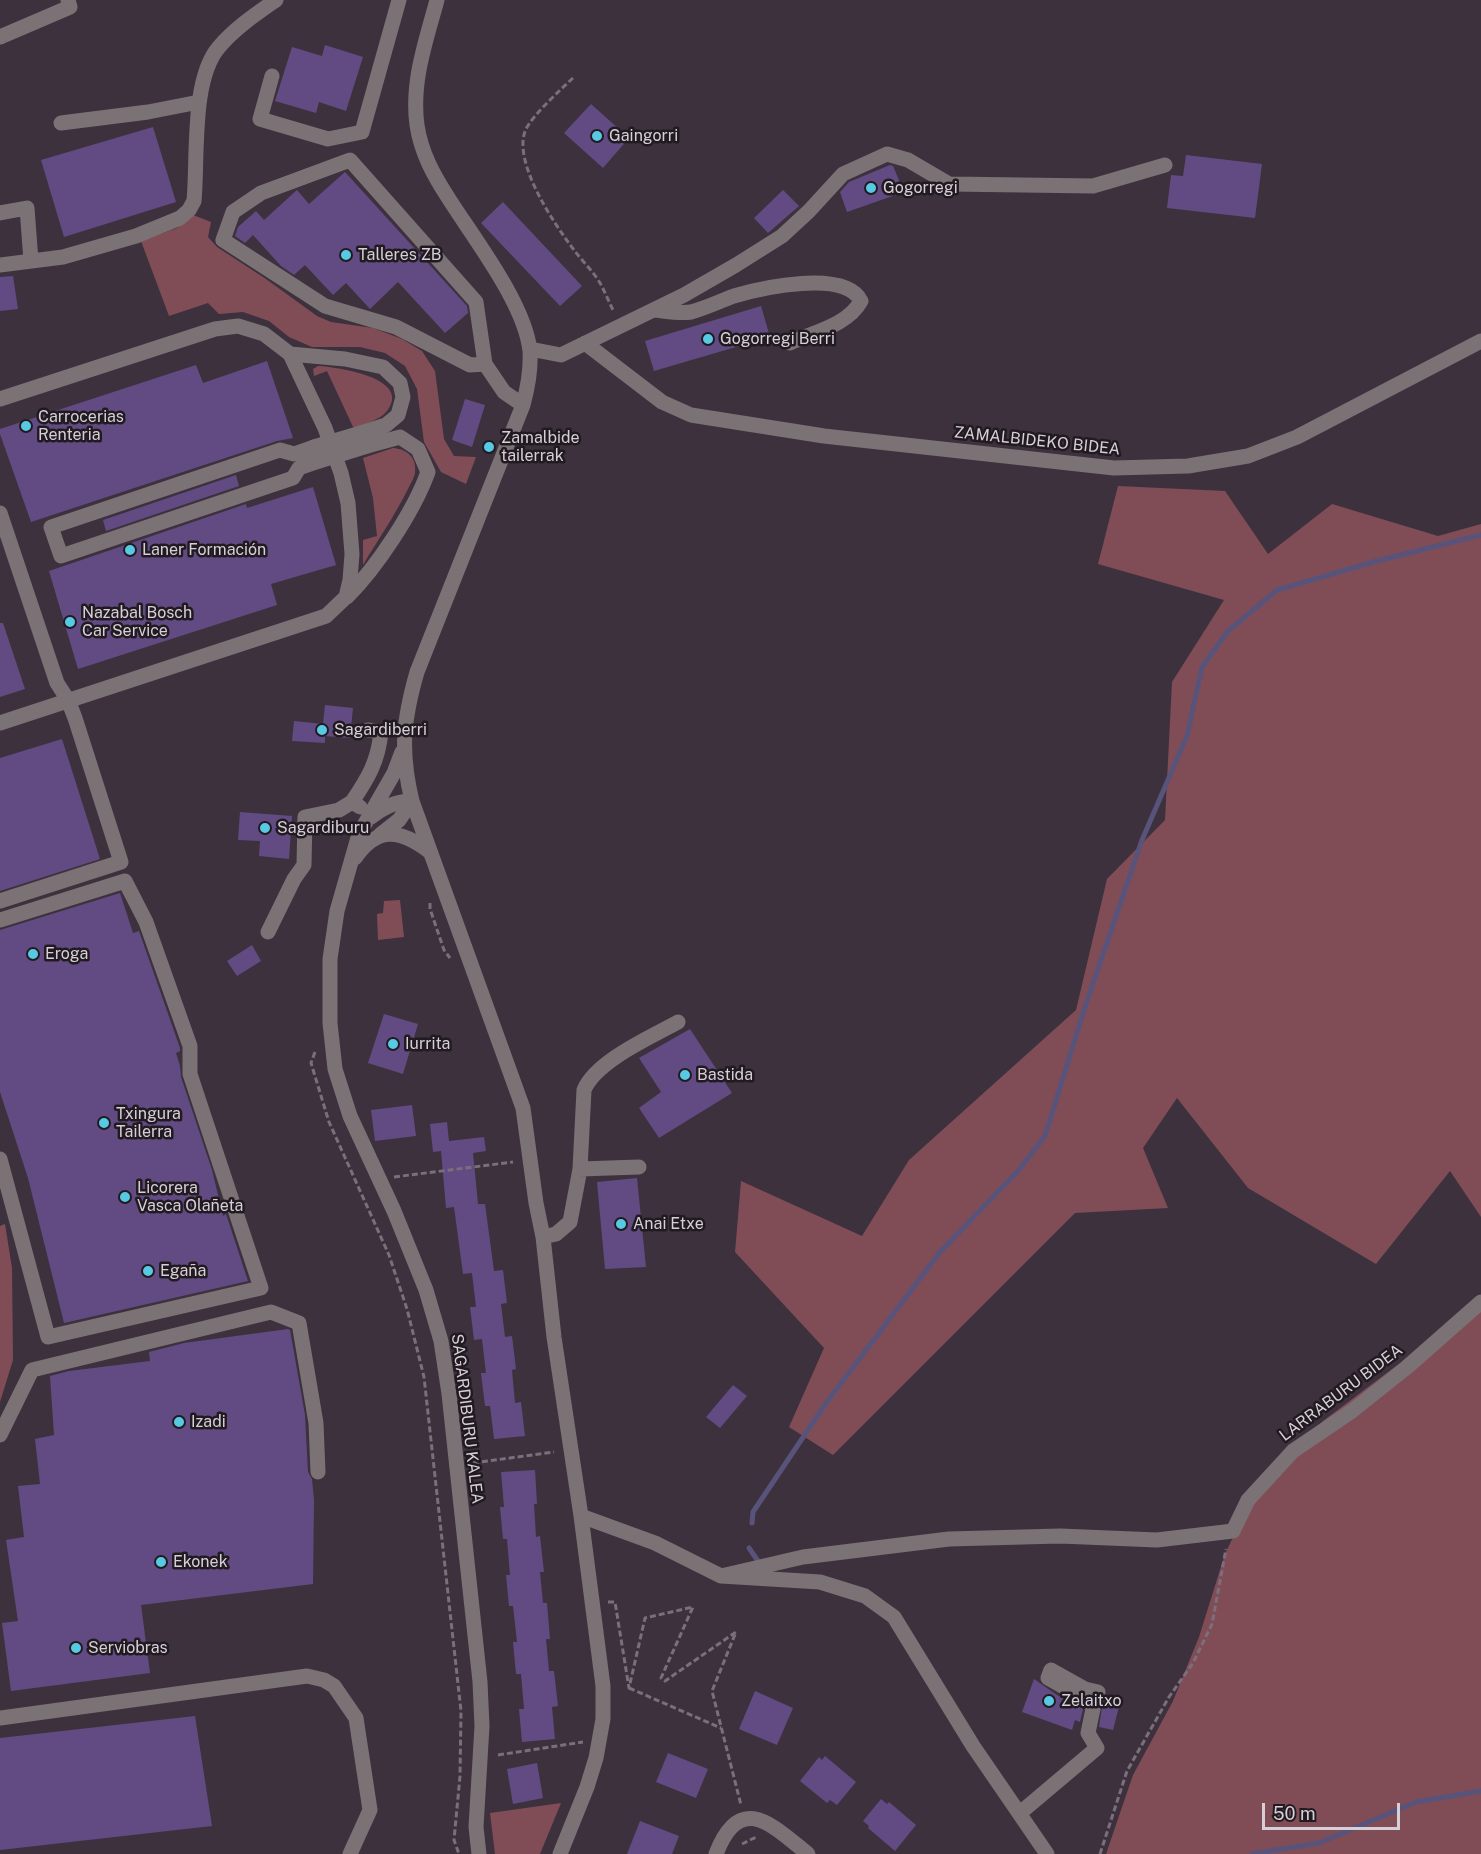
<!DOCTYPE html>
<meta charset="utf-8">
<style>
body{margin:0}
#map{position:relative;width:1481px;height:1854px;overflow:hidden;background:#3d313e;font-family:"Public Sans",sans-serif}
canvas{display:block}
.scale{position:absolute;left:1262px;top:1803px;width:138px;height:27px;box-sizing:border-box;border:3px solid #d7cfd8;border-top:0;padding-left:8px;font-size:18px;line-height:21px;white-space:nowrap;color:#d7cfd8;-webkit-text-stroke:4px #211b21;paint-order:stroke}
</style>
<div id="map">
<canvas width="1481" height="1854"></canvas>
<div class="scale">50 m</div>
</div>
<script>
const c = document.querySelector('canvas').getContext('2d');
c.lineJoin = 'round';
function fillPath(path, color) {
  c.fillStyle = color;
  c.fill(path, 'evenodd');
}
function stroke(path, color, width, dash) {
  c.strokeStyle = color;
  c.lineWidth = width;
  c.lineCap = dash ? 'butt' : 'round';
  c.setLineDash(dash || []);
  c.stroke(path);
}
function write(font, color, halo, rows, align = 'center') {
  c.font = font + ' "Public Sans",sans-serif';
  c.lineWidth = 5;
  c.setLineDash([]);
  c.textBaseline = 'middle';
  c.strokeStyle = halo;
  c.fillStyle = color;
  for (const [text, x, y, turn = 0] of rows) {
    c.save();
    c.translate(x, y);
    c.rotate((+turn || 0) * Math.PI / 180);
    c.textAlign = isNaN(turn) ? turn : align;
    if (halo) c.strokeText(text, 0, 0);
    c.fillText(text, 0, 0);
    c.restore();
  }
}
const green = new Path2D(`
 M193,215L211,222L208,237L217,247L266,279L317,316L331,322L373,328L402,339L422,351L435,371L444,439L454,456L476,457L466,484L441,472L424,442L417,389L405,366L385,353L360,347H312L289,337L269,321L243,312L219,314L208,303L169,316L141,241L177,228Z
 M318,366C337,367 413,378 387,411C380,420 364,424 354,429L327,371L314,376L313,369Z
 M393,448C406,449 417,457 415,472C415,477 410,484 408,489C395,515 378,540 363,565V540L377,536L373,498L363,458Z
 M1118,486L1225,491L1268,554L1332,504L1438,536L1481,524V1217L1450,1171L1376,1264L1248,1188L1177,1098L1143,1148L1168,1208L1075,1213L833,1455L789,1427L824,1348L735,1252L741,1181L862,1236L909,1160L1076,1010L1107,879L1165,820L1172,682L1224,600L1098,564Z
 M400,900L404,937L378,940L377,914L383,913L384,901Z
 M5,1224L12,1268L13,1360L0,1402V1226Z
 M1481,1302V1854H1106L1133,1775L1173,1701L1199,1637L1225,1554L1262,1477L1284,1467L1323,1421Z
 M561,1803L540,1854H495L490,1813Z`);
const stream = new Path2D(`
 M752,1523L753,1512L826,1403L940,1252L1018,1171L1045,1136L1085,1007L1142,840L1187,736L1202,667L1228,631L1277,590L1377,561L1481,535
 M749,1548L760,1564
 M1252,1854L1319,1843L1416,1802L1481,1791`);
const building = new Path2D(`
 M325,45L363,57L346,111L319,102L316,113L275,101L292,47L322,56Z
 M591,104L629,138L603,168L564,133Z
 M153,127L176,202L64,237L41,160Z
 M1186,155L1262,164L1255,218L1167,208L1171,175L1183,176Z
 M890,165L893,166L904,192L847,212L840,192L849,182Z
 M345,172L467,306L468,313L445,333L398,282L370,309L346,283L333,295L305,265L294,275L281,266L253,235L245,243L235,236L238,227L256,211L264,220L297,190L309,204Z
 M783,190L799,206L768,233L754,218Z
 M503,202L582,286L560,306L481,223Z
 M13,276L18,309L0,311V277Z
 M761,306L770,337L654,371L645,341Z
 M267,361L293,438L277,441L31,522L0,434V429L196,365L203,383Z
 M465,399L485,405L472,447L452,440Z
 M236,475L239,486L106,531L103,520Z
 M313,487L336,565L271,584L277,605L78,669L49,571L246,504L247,508Z
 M0,623H3L25,689L0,697Z
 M325,705L353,708L350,738L325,736V743L292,741L294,721L323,724Z
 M62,739L100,859L0,891V758Z
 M240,812L292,816L289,859L259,856L260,841L238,840Z
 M120,893L133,933L139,931L180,1048V1051L176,1053L180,1066L181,1077L212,1170L223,1216L226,1214L248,1281L64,1323L28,1178L0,1092V930Z
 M252,945L261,961L237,976L227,961Z
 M384,1014L418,1024L403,1074L368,1063Z
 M690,1029L732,1093L659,1138L639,1108L661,1092L639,1058Z
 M412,1105L416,1136L375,1141L371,1110Z
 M447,1122L449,1141L484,1137L486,1151L473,1153L478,1204H485L494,1271L503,1270L507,1303L501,1304L505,1337L512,1336L516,1369L512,1370L515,1403L521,1402L525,1436L494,1439L490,1406H485L481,1373H486L482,1339L474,1340L470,1307H476L472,1273L463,1274L454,1207L446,1208L441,1151L433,1152L430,1124Z
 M637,1178L646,1267L605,1269L597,1182Z
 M288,1329L290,1330L305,1415L308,1472L312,1479L314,1500L313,1584L141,1605L150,1673L11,1691L2,1623L18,1621L6,1540L24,1537L18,1486L40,1484L35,1439L54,1435L50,1376L69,1371L150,1361L149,1352L184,1343Z
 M733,1385L747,1396L720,1428L706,1417Z
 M535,1470L537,1504H534L536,1537L540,1536L544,1572H540L543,1603H547L550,1639H546L549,1671H554L558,1706L552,1707L555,1739L522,1742L519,1709H524L521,1674H516L513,1642H517L513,1606H509L506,1575H510L507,1539H503L500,1507H504L501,1472Z
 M1034,1679L1057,1695L1083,1709L1080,1722L1075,1720L1072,1730L1022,1712Z
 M755,1691L793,1708L777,1745L739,1729Z
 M1107,1696L1121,1699L1113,1730L1099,1727L1103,1700Z
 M195,1716L212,1826L0,1850V1738Z
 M668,1753L708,1769L696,1798L656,1782Z
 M825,1756L856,1782L837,1805L830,1800L827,1803L800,1781L819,1757L822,1760Z
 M537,1763L543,1798L513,1804L507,1769Z
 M881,1799L887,1804L889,1802L916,1825L895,1851L868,1828L869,1826L863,1821Z
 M640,1821L679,1836L672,1854H627Z`);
const path = new Path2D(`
 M573,78C560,90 533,115 526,129C511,161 555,225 574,250C582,261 593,271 600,283C605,292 609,302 614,312
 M430,903V909L444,950L450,958
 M315,1052L311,1063L329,1122L389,1255L407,1309L424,1377L461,1711L460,1776L454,1840L459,1854
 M394,1177L513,1162
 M473,1463L554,1452
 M608,1602H615L629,1688L645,1618L693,1607L661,1678L665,1681L736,1632L712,1691L741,1805
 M629,1688L721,1728
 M498,1755L583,1742
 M742,1844L754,1838L758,1839
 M1100,1854L1127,1771L1169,1697L1193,1663L1212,1624L1226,1549`);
const minor = new Path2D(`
 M437,0C426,41 411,82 417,125C421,153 434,176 449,199C475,240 525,304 530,351C531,370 528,387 523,405L417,672C403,721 400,751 412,801L523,1108L536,1203L543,1237L554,1337L581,1516L603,1686V1719L596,1758L587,1787L560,1854
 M0,37L70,7L68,0
 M272,76L260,119L328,139L362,132L399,0
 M61,123L148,112L199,102
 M0,213L27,208L31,261
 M0,265L63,257L136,236L180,218L189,210L194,201C198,158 191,79 219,47C235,28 256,14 276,0
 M654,310C665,311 680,314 691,312C706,308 720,301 734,296C761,288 845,269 861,301C848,325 814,332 790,343
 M585,343L662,402L691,415L824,436L1114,468L1188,466L1248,456L1297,437L1481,341
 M530,349L561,355L684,295L736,265L782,236L809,211L843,174L887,154L908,160L949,184L1093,186L1165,165
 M290,354L345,359L383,367L400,383L403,397L398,415L386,425L361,433
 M485,364L470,365L396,327L325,306L223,240L233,212L261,193L350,160L476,302L485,364L504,392L523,405
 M0,399L215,329L238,326L264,334L290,354L325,428L341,473L348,503L352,554L350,580L346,597L326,616L0,723
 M314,447L294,454L280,450L51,527L61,556L293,478L299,468L319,461
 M0,513L57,683L68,700L75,718L121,862L0,901
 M347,597C377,567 414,511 428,472L418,449L400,437L367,446
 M402,752L394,773L359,834L337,911L330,959V1023L335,1069L350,1116L394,1211L426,1290L441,1341L449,1394L480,1682L482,1726L476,1827L479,1854
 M360,807L352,802C368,778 378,762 381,732L368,730
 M371,817C384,807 396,801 412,801
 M380,835L399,820L412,801
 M355,858C378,825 401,830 430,852
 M0,920L125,881L146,922L190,1046V1074L261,1288L48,1337L0,1159
 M268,932L294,879L304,865L305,817L339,810L352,802
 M580,1169L639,1167
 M543,1237L556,1234L570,1222L580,1169L584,1090C596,1061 651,1037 678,1022
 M0,1435L32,1370L271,1312L299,1323L316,1423L318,1472
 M581,1516L655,1543L721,1576L820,1582L865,1596L894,1617L973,1746L1047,1854
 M721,1576L803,1557L949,1539L1060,1536L1157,1540L1233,1531L1248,1500L1293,1451L1352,1411L1406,1368L1481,1302
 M0,1718L307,1676L324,1680L334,1686L356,1718L370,1810L350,1854
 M1020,1813L1097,1748L1088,1733L1094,1704L1048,1678L1051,1670L1085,1689L1098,1692
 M716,1854C740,1791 772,1825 808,1854`);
const minorBridge = new Path2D(`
 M314,447L361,433
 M319,461L367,446`);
const markers = [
 [597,136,6,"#58c9e3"],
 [871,188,6,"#58c9e3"],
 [346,255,6,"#58c9e3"],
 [708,339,6,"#58c9e3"],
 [26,426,6,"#58c9e3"],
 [489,447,6,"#58c9e3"],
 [130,550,6,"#58c9e3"],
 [70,622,6,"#58c9e3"],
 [322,730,6,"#58c9e3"],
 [265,828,6,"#58c9e3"],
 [33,954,6,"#58c9e3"],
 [393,1044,6,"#58c9e3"],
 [685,1075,6,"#58c9e3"],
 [104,1123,6,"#58c9e3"],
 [125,1197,6,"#58c9e3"],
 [621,1224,6,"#58c9e3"],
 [148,1271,6,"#58c9e3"],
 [179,1422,6,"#58c9e3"],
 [161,1562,6,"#58c9e3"],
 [76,1648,6,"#58c9e3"],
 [1049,1701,6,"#58c9e3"]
];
const poiNames = [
 ["Gaingorri",609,136],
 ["Gogorregi",883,188],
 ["Talleres ZB",358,255],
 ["Gogorregi Berri",720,339],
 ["Carrocerias",38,417],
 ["Renteria",38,435],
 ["Zamalbide",501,438],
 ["tailerrak",501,456],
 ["Laner Formación",142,550],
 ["Nazabal Bosch",82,613],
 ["Car Service",82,631],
 ["Sagardiberri",334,730],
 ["Sagardiburu",277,828],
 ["Eroga",45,954],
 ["Iurrita",405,1044],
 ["Bastida",697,1075],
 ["Txingura",116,1114],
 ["Tailerra",116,1132],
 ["Licorera",137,1188],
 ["Vasca Olañeta",137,1206],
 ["Anai Etxe",633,1224],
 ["Egaña",160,1271],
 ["Izadi",191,1422],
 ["Ekonek",173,1562],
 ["Serviobras",88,1648],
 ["Zelaitxo",1061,1701]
];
const streetNames = [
 ["ZAMALBIDEKO BIDEA",1037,441,6],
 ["LARRABURU BIDEA",1341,1393,-37],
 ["SAGARDIBURU KALEA",467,1419,83]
];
fillPath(green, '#804d57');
stroke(stream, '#58537a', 5);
fillPath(building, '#624b82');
stroke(path, '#7a6f7b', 3, [6, 3]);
stroke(minor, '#7b7276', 15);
stroke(minorBridge, '#7b7276', 15);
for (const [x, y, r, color] of markers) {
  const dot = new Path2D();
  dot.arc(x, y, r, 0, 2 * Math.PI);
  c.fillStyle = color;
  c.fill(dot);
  stroke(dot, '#211b21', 2);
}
write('16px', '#d7cfd8', '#211b21', poiNames, 'left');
write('16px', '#d7cfd8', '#211b21', streetNames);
</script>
